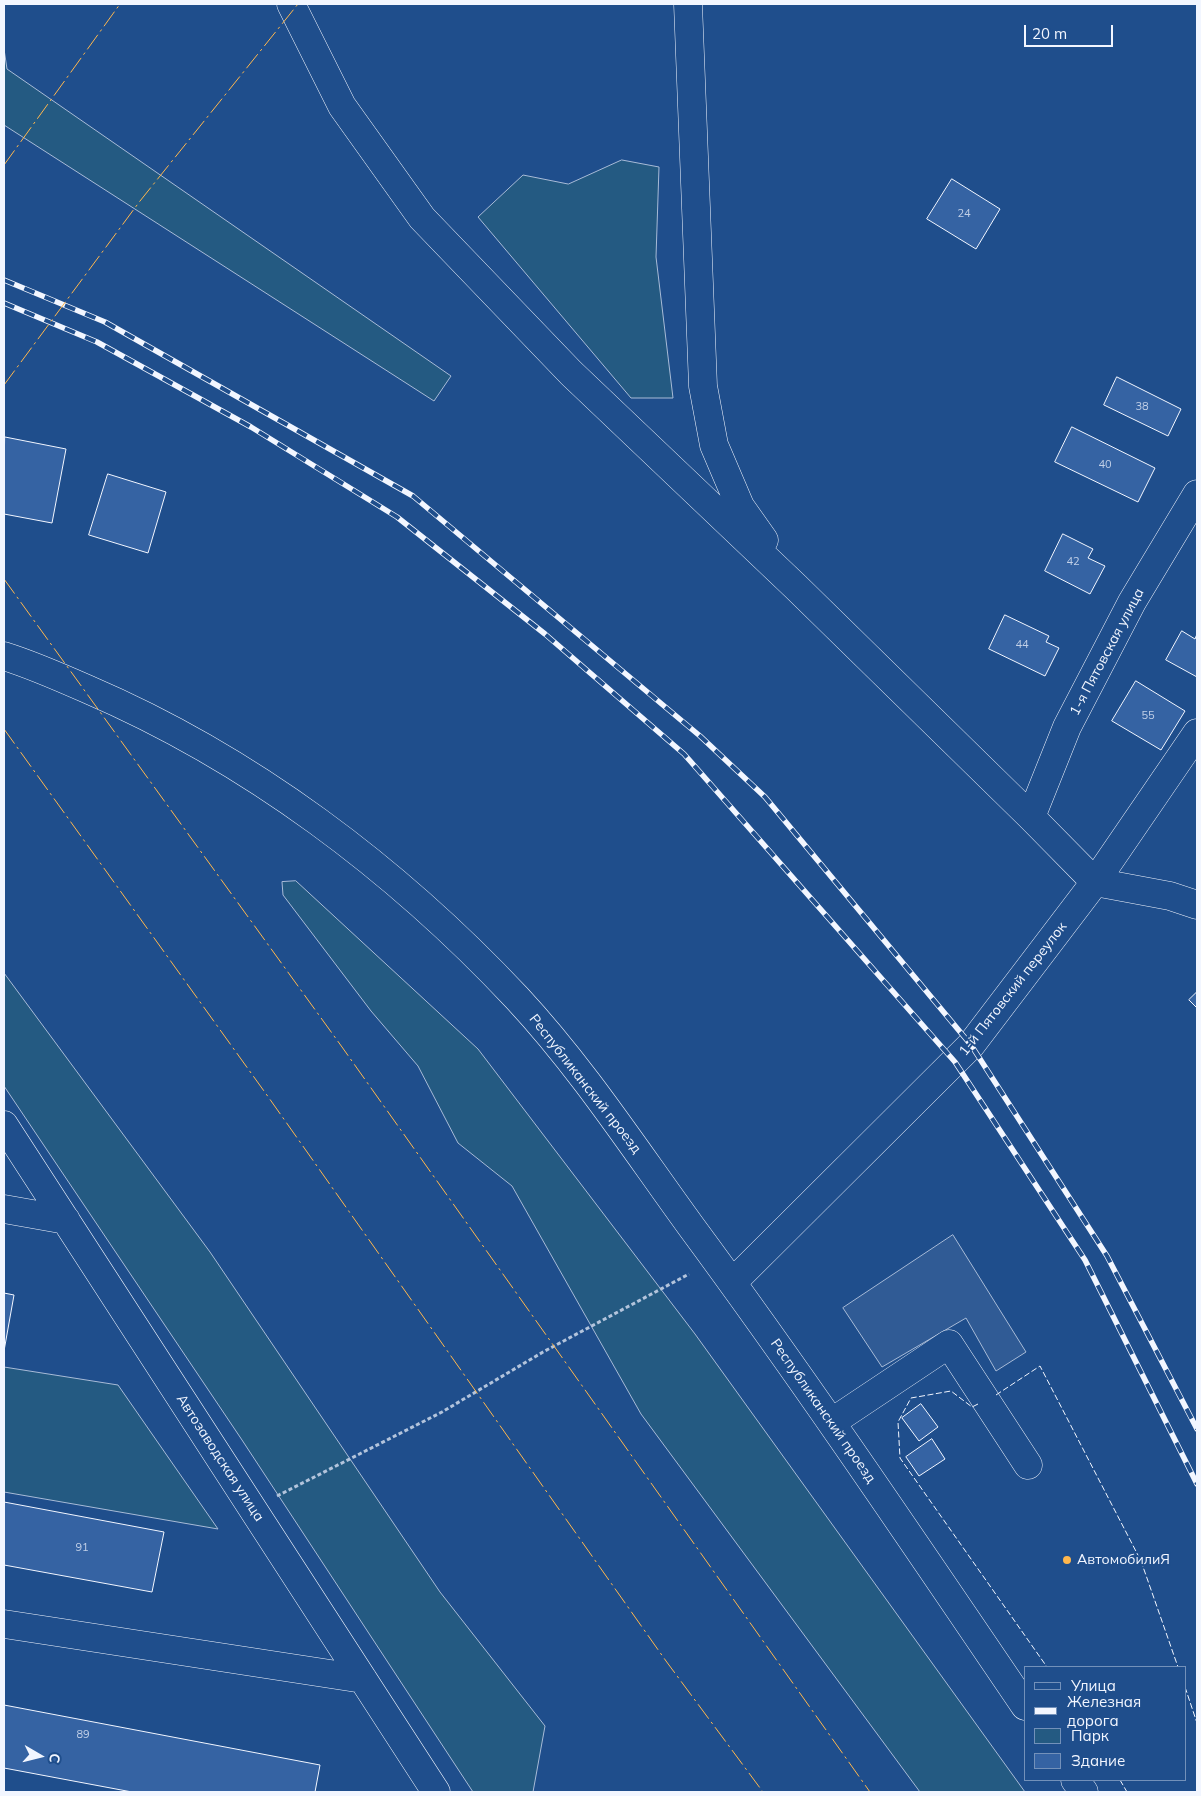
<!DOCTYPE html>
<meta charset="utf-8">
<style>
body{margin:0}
#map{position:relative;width:1201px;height:1796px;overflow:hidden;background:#1f4e8c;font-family:Mulish,sans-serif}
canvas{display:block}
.frame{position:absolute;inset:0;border:5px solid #f2f6ff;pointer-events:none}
.legend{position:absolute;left:1024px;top:1666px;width:162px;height:115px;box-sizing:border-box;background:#1f4e8c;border:1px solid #7391ba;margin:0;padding:6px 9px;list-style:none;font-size:15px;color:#f2f6ff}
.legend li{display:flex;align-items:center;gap:10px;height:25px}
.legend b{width:25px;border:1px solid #7391ba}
.north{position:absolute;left:15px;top:1731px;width:50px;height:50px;-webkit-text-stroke:4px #1f4e8c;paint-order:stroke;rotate:98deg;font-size:14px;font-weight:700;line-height:20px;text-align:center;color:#f2f6ff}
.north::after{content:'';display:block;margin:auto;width:18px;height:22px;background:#f2f6ff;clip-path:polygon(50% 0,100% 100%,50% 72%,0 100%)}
.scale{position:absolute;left:1024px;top:25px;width:89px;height:22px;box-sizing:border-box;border:2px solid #f2f6ff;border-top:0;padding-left:6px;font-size:15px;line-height:18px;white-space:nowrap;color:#f2f6ff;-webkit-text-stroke:4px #1f4e8c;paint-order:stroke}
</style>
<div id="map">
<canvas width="1201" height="1796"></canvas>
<div class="frame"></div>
<ul class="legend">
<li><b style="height:6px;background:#1f4e8c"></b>Улица</li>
<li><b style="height:6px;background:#f2f6ff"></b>Железная дорога</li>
<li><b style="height:14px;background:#245a82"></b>Парк</li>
<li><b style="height:14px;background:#3563a3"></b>Здание</li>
</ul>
<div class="north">С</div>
<div class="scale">20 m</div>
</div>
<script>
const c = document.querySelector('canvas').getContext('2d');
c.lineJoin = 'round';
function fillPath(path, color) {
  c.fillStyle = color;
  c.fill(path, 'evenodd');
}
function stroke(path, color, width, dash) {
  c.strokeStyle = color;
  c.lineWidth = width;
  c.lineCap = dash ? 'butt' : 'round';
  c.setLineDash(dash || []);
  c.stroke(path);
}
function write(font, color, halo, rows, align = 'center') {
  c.font = font + ' Mulish,sans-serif';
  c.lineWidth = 4;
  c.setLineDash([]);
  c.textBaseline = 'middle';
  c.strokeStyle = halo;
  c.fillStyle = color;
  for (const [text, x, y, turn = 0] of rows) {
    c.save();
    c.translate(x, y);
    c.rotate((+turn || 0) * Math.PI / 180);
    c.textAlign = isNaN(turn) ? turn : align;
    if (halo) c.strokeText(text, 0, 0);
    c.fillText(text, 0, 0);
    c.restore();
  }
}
const green = new Path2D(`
 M4,49L7,69L451,376L434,401L4,125Z
 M622,160L659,167L656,257L673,398H631L478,217L523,175L568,184Z
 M296,881L478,1049L695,1334L1025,1792H920L641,1414L512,1186L458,1143L418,1066L371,1011L283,895L282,882Z
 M4,973L210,1252L440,1592L545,1726L533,1792H473L242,1440L4,1086Z
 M4,1367L118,1385L218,1529L4,1492Z`);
const parking = new Path2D(`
 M953,1235L1026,1352L996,1371L966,1318L882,1367L843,1308Z`);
const building = new Path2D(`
 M952,179L1000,209L976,249L927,219Z
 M1117,377L1181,409L1168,436L1104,405Z
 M1072,427L1155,468L1138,502L1055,462Z
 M5,437L66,449L52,523L4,514Z
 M108,474L166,492L148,553L89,535Z
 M1063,534L1093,549L1088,558L1105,566L1090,594L1045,571Z
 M1005,615L1049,636L1046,642L1059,648L1045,676L989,649Z
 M1182,631L1195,639L1197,634V677L1166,660Z
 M1136,681L1185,711L1161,750L1112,721Z
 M1197,992V1008L1189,1000Z
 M4,1293L14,1295L4,1351Z
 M921,1404L938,1427L919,1441L902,1418Z
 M932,1439L945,1459L919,1476L906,1457Z
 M4,1502L164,1532L152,1592L4,1565Z
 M4,1705L320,1765L315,1792H132L4,1768Z`);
const path = new Path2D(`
 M277,1496L442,1412L543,1352L689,1274`);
const minor = new Path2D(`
 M291,4L342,106L422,218L571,373L796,587L1031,817L1095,882L1170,896L1197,905
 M688,4L703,386L714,445L740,506L764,540
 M4,656C33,665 60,677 87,689C250,759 396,869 517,998C582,1068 634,1148 690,1225C806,1382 915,1544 1025,1706
 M1031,817L1067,727L1132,602L1197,494
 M4,1125L436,1792
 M4,1209L66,1220
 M733,1282L971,1045L1095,882L1197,733
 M832,1422L949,1344L1028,1465
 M4,1624L363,1679
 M1075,1780L1084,1792`);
const rail = new Path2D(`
 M4,280L105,322L413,496L700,736L765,797L971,1045L1107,1256L1197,1429
 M4,303L97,342L251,427L397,517L545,634L684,754L955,1062L1085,1260L1197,1484`);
const fence = new Path2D(`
 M996,1395L1040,1366L1141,1561L1178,1667
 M978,1404L972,1407L951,1391L911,1398L898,1422L900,1458L1047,1667
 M1185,1687L1197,1723
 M1120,1780L1127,1792`);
const power = new Path2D(`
 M4,165L120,4
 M4,385L140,201L298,4
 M4,579L342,1047L870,1792
 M4,729L269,1098L666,1661L763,1792`);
const markers = [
 [1067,1560,5,"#ffb74d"]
];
const numberNames = [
 ["24",964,214],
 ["38",1142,407],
 ["40",1105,465],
 ["42",1073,562],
 ["44",1022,645],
 ["55",1148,716],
 ["91",82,1548],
 ["89",83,1735]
];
const streetNames = [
 ["1-я Пятовская улица",1107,652,-62],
 ["1-й Пятовский переулок",1013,989,-52],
 ["Республиканский проезд",585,1084,52],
 ["Республиканский проезд",823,1411,55],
 ["Автозаводская улица",220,1458,57]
];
const poiNames = [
 ["АвтомобилиЯ",1077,1560]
];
fillPath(green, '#245a82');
stroke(green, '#a8bbd7', 1);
fillPath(parking, '#305b95');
stroke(parking, '#a8bbd7', 1);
fillPath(building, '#3563a3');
stroke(building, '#f2f6ff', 1);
stroke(minor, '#f2f6ff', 29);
stroke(path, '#b3c4dc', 3, [4, 2.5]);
stroke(minor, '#1f4e8c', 28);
stroke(rail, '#f2f6ff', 5.5);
stroke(rail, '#1f4e8c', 4, [11]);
stroke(fence, '#f2f6ff', 1, [6, 2.5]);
stroke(power, '#ffb74d', 1, [18, 4, 2.5, 4]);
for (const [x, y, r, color] of markers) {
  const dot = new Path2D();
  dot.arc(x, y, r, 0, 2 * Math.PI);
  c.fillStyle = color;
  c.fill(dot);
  stroke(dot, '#1f4e8c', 2);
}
write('11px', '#c3d1e8', null, numberNames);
write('14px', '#f2f6ff', '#1f4e8c', streetNames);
write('14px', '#f2f6ff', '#1f4e8c', poiNames, 'left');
</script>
